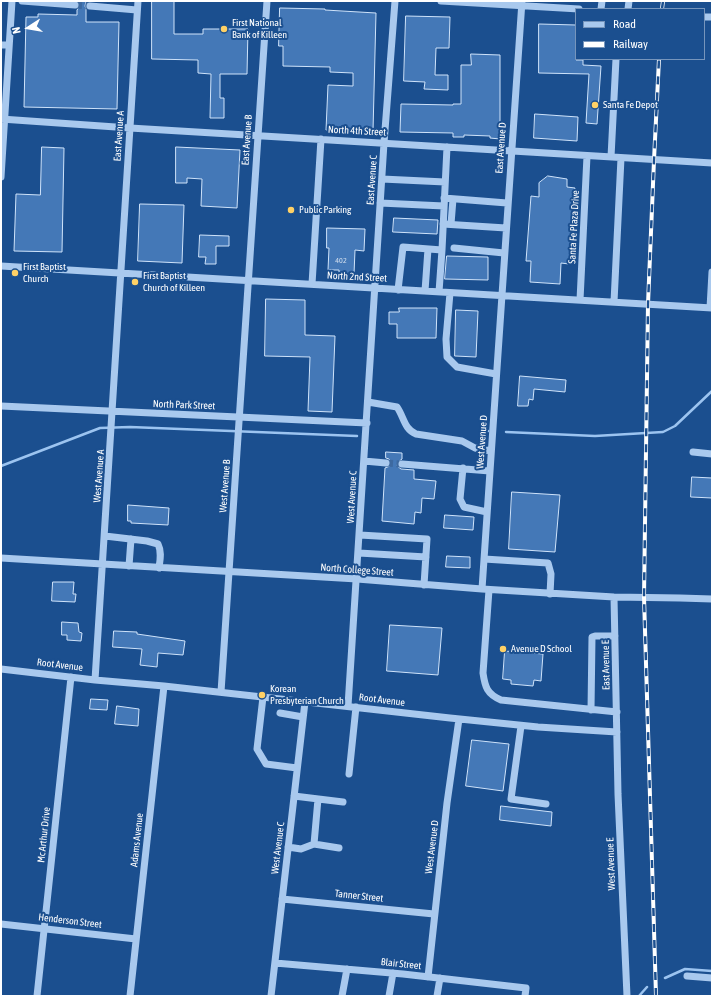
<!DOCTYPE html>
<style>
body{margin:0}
#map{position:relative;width:713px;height:997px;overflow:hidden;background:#1b4f8f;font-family:"Asap Condensed",sans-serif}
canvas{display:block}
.frame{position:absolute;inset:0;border:2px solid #fff;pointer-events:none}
.legend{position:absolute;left:575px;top:8px;width:130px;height:52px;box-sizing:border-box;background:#1b4f8f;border:1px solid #7695bc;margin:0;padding:5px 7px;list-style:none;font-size:12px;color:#fff}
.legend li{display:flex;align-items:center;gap:8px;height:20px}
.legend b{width:20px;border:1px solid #7695bc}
.north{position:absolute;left:8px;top:8px;width:40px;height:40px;-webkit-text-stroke:3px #1b4f8f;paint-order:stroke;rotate:258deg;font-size:11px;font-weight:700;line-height:16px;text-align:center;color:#fff}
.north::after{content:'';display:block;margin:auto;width:14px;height:18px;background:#fff;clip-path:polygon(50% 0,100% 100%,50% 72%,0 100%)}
</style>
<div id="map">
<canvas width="713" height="997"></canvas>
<div class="frame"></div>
<ul class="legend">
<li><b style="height:5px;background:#a9c9ee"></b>Road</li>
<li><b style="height:5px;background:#fff"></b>Railway</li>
</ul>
<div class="north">N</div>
</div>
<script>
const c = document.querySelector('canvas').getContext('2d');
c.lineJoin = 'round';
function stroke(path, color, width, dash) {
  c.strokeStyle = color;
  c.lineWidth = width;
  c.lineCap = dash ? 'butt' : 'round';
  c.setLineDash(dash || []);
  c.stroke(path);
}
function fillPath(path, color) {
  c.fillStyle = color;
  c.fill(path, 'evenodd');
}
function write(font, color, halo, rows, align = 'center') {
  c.font = font + ' "Asap Condensed",sans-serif';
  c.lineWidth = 4;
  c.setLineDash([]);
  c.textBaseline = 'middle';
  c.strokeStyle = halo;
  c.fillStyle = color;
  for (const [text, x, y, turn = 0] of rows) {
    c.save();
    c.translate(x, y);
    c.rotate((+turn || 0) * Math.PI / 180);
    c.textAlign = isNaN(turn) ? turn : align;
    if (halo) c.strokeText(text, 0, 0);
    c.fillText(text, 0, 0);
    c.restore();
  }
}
const stream = new Path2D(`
 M483,430L488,431
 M506,432L595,436L663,432L675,426L712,391
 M1,466L100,428L130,427L357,436
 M665,978L685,969L712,971
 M639,996L647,987`);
const building = new Path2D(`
 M78,1H86L85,6L86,9V22H119L117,109L24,107L26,17H38V14L77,15V10L80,6Z
 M152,1H174V34H203V29H248L247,74H220V98H224V118H210L211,74L198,73V60L152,59Z
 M280,8L325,9V10L376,13L373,131L326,130L328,85L353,86V73L330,72V67L283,66V46H279Z
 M406,16L450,17L449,48H436L435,75H448V90L424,89L425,82L404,81Z
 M539,24L576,25V60H583V65L601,66L597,124L586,123L589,74L539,73Z
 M471,54L500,55V139L490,138V136L464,135V137H453V133L400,132L401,104L453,105V104H461V65H471Z
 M535,114L578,117L577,141L534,138Z
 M42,147L64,148L62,252L14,251L16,194L40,195Z
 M176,147L240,150L237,208L201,206L202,179L187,178V183H176Z
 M548,176L567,179V187L575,188L569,264L561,263L560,284L530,282L531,261H526L531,196L539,197V183Z
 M140,204L184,205L182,263L138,261Z
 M394,218L438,220L437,234L393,232Z
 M327,228L365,229L364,251L355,250L354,274L339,273V270H328L329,248H327Z
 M200,235L229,236V246H216V264H205L206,257H199Z
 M447,256L488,257V280L445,279Z
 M266,299L305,300V335L335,336L332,412L308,411L310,357L265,356Z
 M399,308H437L436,338H397V324H389V312H399Z
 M456,310L478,311L476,357L455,356Z
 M520,376L566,380L565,392L534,389L533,400L529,399L528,406H518Z
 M386,452L402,453V459L398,462L397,466L401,469L414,470V479L436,481L434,499L422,498L421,513L415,512L414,524L382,521L385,468L390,466L391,463L389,459L386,458Z
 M692,477L712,478V498L691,497Z
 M512,492L560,495L555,552L509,549Z
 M128,505L169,508L168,525L131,523V521H128Z
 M445,515L474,517L473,530L444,528Z
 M447,556L470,557V568L446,567Z
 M53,582H74L73,594H76L75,602L52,601Z
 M62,622L78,623L79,632L82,633L81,641L67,640V635H62Z
 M390,625L442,628L438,675L387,671Z
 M114,631L137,632V634L185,641L183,655L158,653L157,667L140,665L142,649L113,647Z
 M505,651L543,654L541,681L534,680L533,686L511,684V680L503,679Z
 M91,699L108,700L107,710L90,709Z
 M117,706L139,709L138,726L115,724Z
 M472,740L509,744L503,791L466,786Z
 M501,806L552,812L551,826L500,820Z`);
const minorTunnel = new Path2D(`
 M75,5L90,6
 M386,463L402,464`);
const minor = new Path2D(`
 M22,1L75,5
 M441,1L579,9
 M90,6L137,10
 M601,9L602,1
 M628,9L629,1
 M704,17H712
 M1,45H9
 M1,119L130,128L712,163
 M611,157L616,59
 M1,177L12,1
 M382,179L445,182
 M444,198L507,203
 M380,203L444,206
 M443,224L506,228
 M451,224L453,199
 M454,248L504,253
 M1,266L712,308
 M312,284L321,139
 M398,290L403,247L442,250L447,147
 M425,291L428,249
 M439,292L442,250
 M450,293L446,339L447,357L457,367L496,374
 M580,300L587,156
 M614,302L621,158
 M710,308L712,272
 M368,402L397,407C404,417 404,429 416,434L462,441L475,448L491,451
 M1,406L367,423
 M693,452L712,454
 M364,461L386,463
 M402,464L490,471
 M463,468L460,499L464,507L487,512
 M360,535L427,539L424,585
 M105,536L147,541L158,544C162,552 160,560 159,568
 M359,553L426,557
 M1,558L357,579L482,589L614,597L680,598L712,599
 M484,559L548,563L551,574L550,594
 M129,566L131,539
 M482,589L522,1
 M489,590L483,673C485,687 487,694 501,700L617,712
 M614,597L618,794L627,996
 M1,669L95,680L164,686L450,718L538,727L617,732
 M95,680L138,1
 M221,692L267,1
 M263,697L257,749L266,764L297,768
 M348,706L384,143L395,1
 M591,710L592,637L595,636H615
 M280,713L303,717
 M521,726L511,799L546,804
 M349,774L356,707
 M294,796L343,802
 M314,844L318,799
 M288,847L301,849L314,844L339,848
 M282,899L434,914
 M1,924L136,939
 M275,963L403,974L526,988L525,996
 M687,976L712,978
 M428,977L447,803L459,719
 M37,996L71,677
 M130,996L164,686
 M271,996L305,702
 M342,996L347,969
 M389,996L393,973
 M437,996L440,978`);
const rail = new Path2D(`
 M662,9L663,1
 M656,996L644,597L648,304L654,160L659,59`);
const markers = [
 [224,29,4,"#ffd166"],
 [595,105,4,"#ffd166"],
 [291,210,4,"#ffd166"],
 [15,273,4,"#ffd166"],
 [135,282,4,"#ffd166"],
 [503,649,4,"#ffd166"],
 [262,695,4,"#ffd166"]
];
const numberNames = [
 ["402",341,260]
];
const poiNames = [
 ["First National",232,23],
 ["Bank of Killeen",232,35],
 ["Santa Fe Depot",603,105],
 ["Public Parking",299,210],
 ["First Baptist",23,267],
 ["Church",23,279],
 ["First Baptist",143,276],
 ["Church of Killeen",143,288],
 ["Avenue D School",511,649],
 ["Korean",270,689],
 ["Presbyterian Church",270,701]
];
const streetNames = [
 ["North 4th Street",357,131,3],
 ["East Avenue A",119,136,-86],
 ["East Avenue B",247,140,-86],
 ["East Avenue D",501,148,-86],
 ["East Avenue C",372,180,-86],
 ["Santa Fe Plaza Drive",574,227,-87],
 ["North 2nd Street",357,277,3],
 ["North Park Street",184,405,2],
 ["West Avenue D",482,442,-86],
 ["West Avenue A",99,476,-86],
 ["West Avenue B",225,486,-86],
 ["West Avenue C",352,497,-87],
 ["North College Street",357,570,4],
 ["Root Avenue",60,665,7],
 ["East Avenue E",606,665,-91],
 ["Root Avenue",382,700,7],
 ["Mc Arthur Drive",44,835,-84],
 ["Adams Avenue",137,840,-84],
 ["West Avenue D",432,847,-83],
 ["West Avenue C",278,848,-83],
 ["West Avenue E",611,864,-92],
 ["Tanner Street",359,896,6],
 ["Henderson Street",70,921,7],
 ["Blair Street",401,964,6]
];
stroke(stream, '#9cc4f0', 2.5);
fillPath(building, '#4478b7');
stroke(building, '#cfe3fa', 1);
stroke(minorTunnel, '#3d69a0', 7, [7, 3.5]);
stroke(minor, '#a9c9ee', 7);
stroke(rail, '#fff', 4);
stroke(rail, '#1b4f8f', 2.5, [8]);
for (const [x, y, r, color] of markers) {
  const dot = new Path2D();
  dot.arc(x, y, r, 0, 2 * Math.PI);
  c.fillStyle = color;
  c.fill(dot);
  stroke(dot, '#1b4f8f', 1.5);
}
write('8px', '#d0dded', null, numberNames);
write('10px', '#fff', '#1b4f8f', poiNames, 'left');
write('10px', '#fff', '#1b4f8f', streetNames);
</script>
